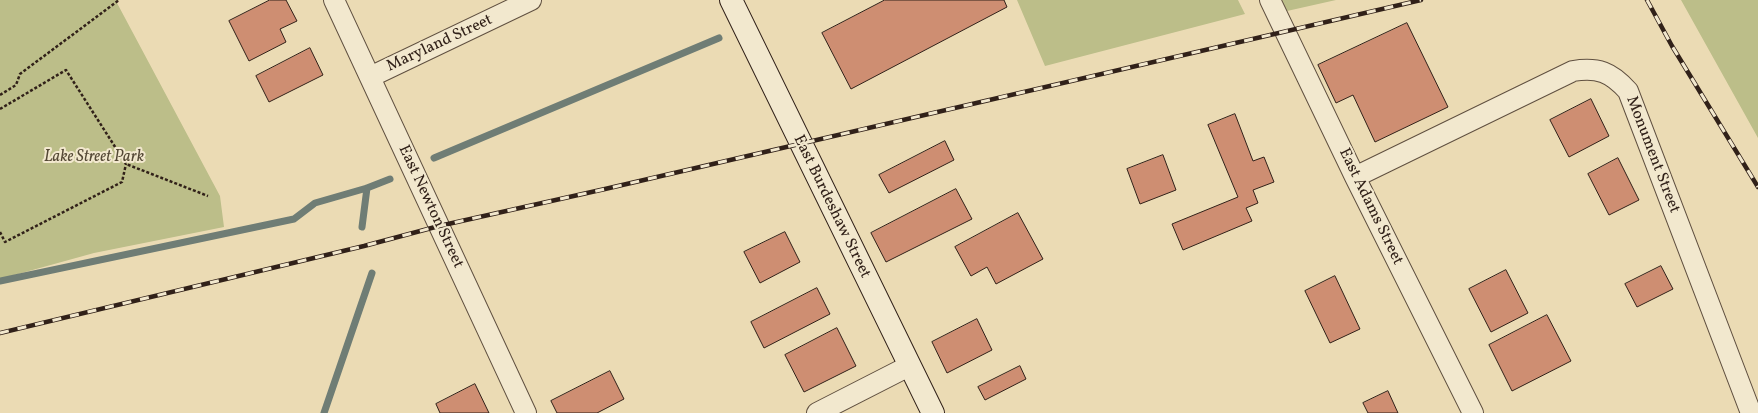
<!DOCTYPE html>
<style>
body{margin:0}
canvas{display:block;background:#ebdbb4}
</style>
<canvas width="1758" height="413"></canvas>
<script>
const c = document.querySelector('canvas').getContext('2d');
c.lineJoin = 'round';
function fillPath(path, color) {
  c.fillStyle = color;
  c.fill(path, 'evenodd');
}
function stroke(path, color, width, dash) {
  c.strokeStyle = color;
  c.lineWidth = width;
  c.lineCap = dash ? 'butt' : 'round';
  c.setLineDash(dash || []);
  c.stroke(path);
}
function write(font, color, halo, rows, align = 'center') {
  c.font = font + ' Vollkorn,serif';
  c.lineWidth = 4;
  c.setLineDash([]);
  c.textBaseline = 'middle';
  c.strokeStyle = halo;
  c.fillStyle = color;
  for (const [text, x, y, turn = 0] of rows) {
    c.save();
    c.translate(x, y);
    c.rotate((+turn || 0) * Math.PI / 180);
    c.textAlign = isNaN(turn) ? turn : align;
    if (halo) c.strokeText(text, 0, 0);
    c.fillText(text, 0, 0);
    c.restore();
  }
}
const green = new Path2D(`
 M0,0H119L117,3L220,196L224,227L94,253L0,279Z
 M1017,0H1238L1245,14L1045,66Z
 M1282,0H1336L1287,11Z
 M1681,0H1758V138Z`);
const stream = new Path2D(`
 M434,158L719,38
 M362,227L367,188
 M0,281L294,219L315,203L367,188L390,179
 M324,413L372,273`);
const building = new Path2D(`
 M270,0H286L297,21L280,29L286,42L249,61L229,21Z
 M885,0H1004L1007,7L851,89L822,33Z
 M1407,23L1448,107L1375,142L1353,95L1336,103L1318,65Z
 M310,48L323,75L269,102L256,76Z
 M1591,99L1609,136L1569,157L1550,120Z
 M1235,114L1253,161L1264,157L1274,182L1253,190L1258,203L1246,208L1252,221L1183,250L1172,224L1238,197L1208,125Z
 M945,141L954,160L889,193L879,175Z
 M1163,155L1176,190L1140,204L1127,169Z
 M1618,158L1639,200L1609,215L1588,174Z
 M956,189L972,219L886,262L871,233Z
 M1018,213L1043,259L996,284L987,267L971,276L955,247Z
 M785,232L800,262L760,283L744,252Z
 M1661,266L1673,289L1637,307L1625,284Z
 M1506,270L1528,313L1491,332L1469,289Z
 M1335,276L1360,329L1330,343L1305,291Z
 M817,288L830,314L764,348L751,322Z
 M1547,315L1571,361L1512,391L1489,345Z
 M977,319L992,350L947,373L932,342Z
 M837,328L856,366L804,392L785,355Z
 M1020,366L1026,379L985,400L978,387Z
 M610,371L624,399L597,413H557L551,401Z
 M475,384L489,413H440L436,404Z
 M1388,391L1398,413H1368L1363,403Z`);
const path = new Path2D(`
 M0,95L16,85L20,74L119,0
 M0,109L66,70L126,164L208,196
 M0,232L5,242L122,182L126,164`);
const street = new Path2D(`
 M334,0L526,413
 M1270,0L1355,177L1473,413
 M370,77L531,0
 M1355,177L1573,71C1598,67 1611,72 1628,91L1751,413
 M817,413L909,366`);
const secondary = new Path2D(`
 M731,0L933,413`);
const rail = new Path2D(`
 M1647,0L1672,46L1758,187
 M0,333L364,246L439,226L605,189L1421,0`);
const streetNames = [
 ["Maryland Street",440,44,-25],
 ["Monument Street",1652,155,69],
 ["East Newton Street",430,207,65],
 ["East Burdeshaw Street",831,207,64],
 ["East Adams Street",1370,207,64]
];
const parkNames = [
 ["Lake Street Park",94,158]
];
fillPath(green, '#bcbe89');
stroke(stream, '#6f7d75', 7);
fillPath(building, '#ce8e72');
stroke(building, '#312119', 1);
stroke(street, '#605040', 22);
stroke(secondary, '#312119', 24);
stroke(path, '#312119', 2.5, [3, 2]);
stroke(street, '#f2e8ce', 20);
stroke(secondary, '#f2e8ce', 22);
stroke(rail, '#312119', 4.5);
stroke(rail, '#f2e8ce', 3, [9]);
write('16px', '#312119', '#f2e8ce', streetNames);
write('italic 16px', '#544835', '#f2e8ce', parkNames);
</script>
